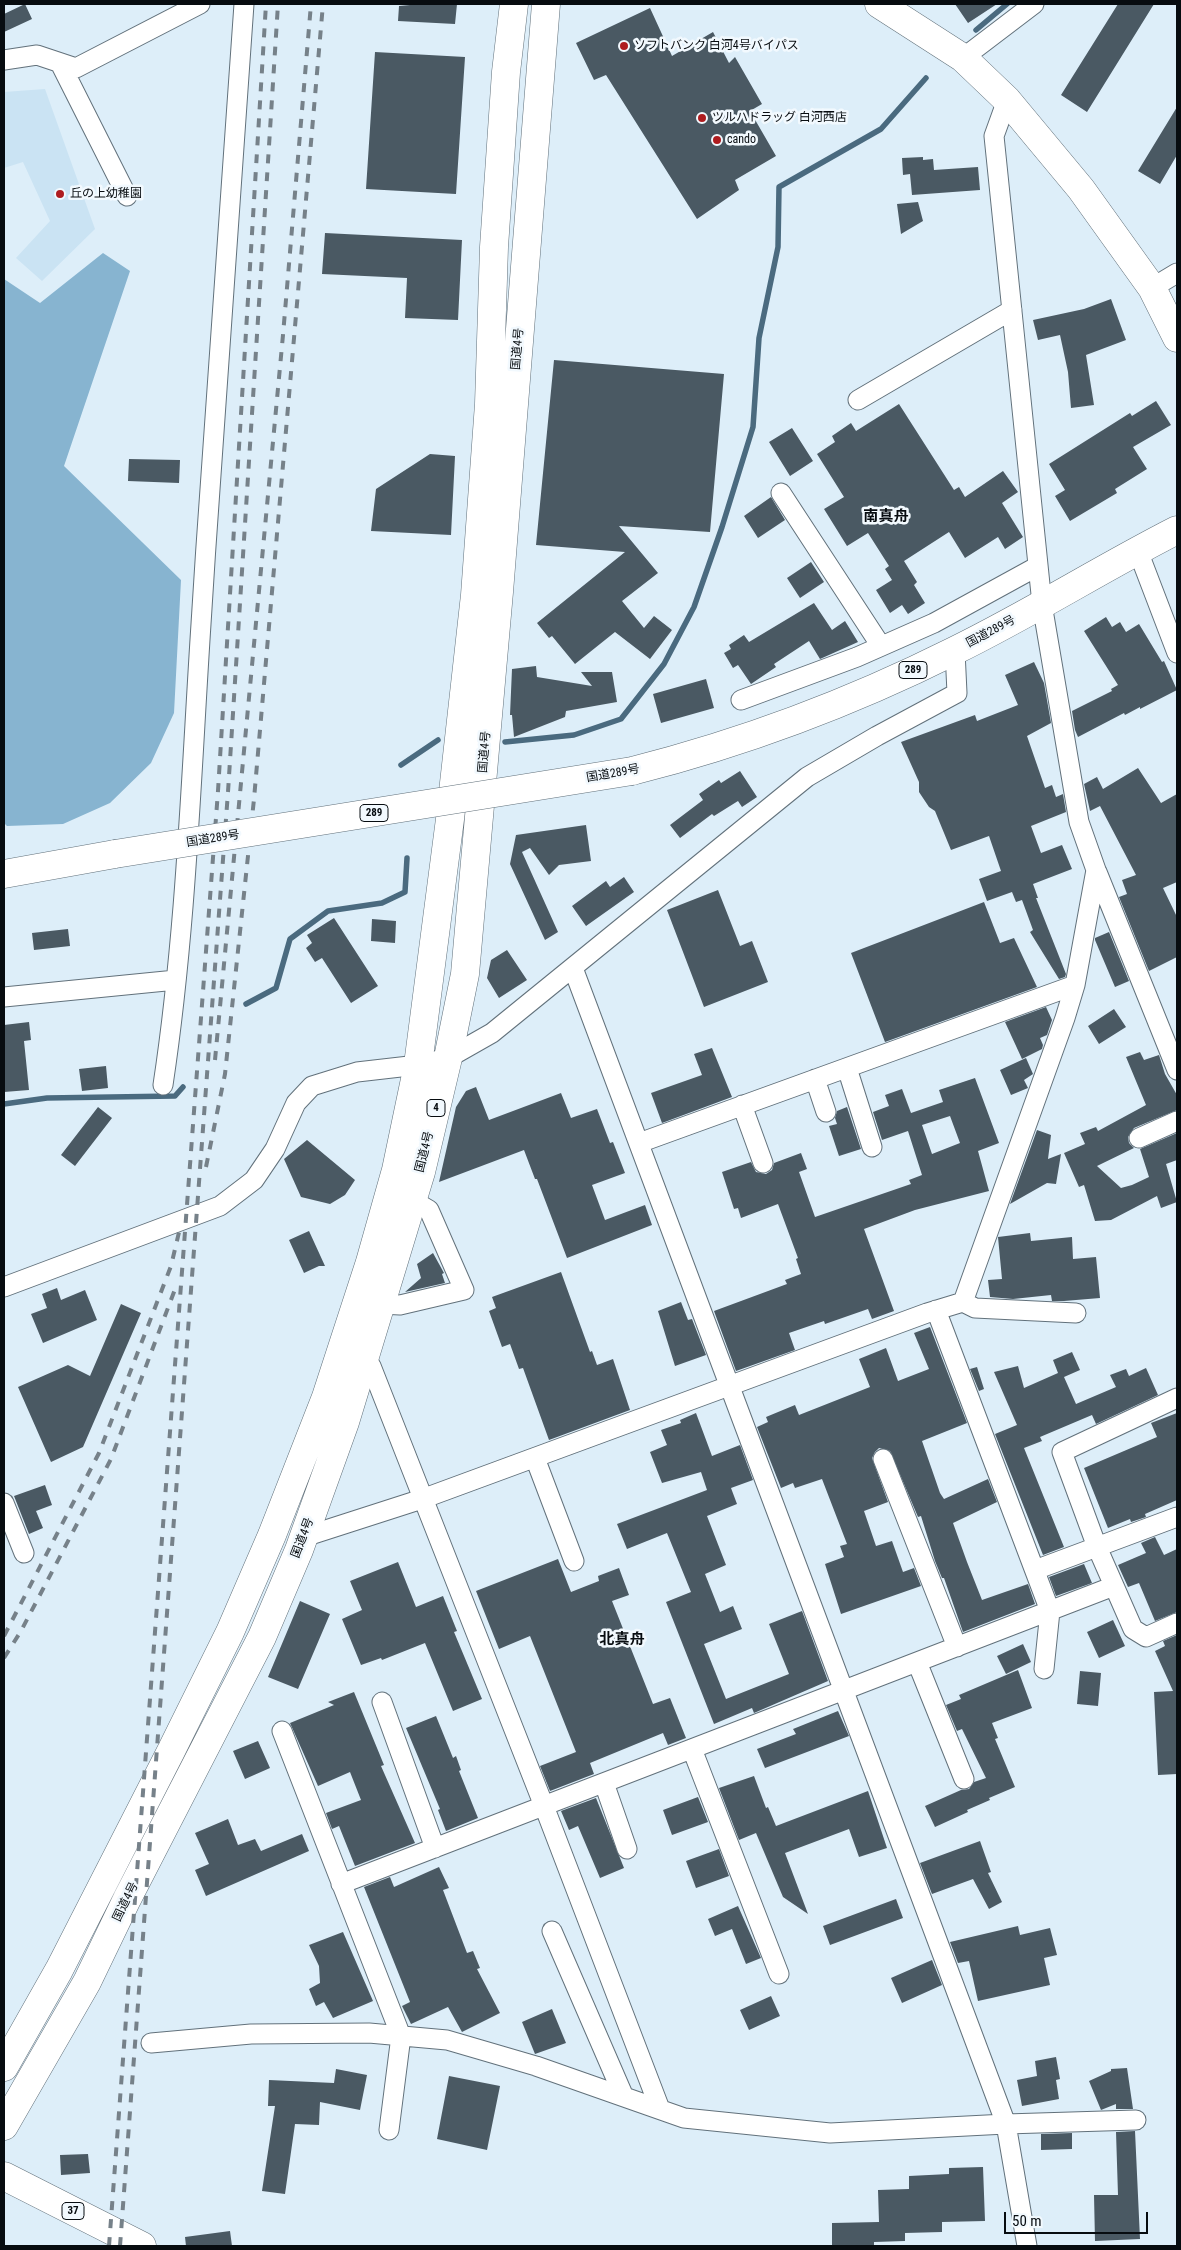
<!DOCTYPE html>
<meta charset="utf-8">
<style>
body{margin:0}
#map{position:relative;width:1181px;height:2250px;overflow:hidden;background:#ddeef9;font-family:"Roboto Condensed",sans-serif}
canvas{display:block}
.frame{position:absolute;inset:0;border:5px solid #070c10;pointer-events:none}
.scale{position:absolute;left:1004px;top:2212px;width:144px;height:22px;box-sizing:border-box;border:2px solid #070c10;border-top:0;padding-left:6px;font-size:15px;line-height:18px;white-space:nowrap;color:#070c10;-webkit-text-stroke:4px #f2f9fe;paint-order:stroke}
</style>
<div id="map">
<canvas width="1181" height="2250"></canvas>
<div class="frame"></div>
<div class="scale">50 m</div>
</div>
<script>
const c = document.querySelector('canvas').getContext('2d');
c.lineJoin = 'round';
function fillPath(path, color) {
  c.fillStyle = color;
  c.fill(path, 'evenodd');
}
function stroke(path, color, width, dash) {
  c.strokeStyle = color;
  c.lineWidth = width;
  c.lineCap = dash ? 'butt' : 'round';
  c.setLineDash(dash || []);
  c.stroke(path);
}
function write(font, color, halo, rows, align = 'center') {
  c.font = font + ' "Roboto Condensed","Noto Sans JP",sans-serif';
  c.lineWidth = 5;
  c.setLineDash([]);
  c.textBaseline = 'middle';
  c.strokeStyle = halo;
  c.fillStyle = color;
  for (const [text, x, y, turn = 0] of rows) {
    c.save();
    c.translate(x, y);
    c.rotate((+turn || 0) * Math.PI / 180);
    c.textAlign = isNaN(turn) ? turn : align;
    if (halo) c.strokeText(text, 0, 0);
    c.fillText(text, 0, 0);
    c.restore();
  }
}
const built = new Path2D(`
 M45,89L95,229L42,281L16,258L50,221L23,162L4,168V92Z`);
const forest = new Path2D(`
 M103,253L130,271L64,466L181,580L174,713L151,763L110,803L63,824L7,826L4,823V279L40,303Z`);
const stream = new Path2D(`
 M976,30L1007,4
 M505,742L574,735L621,719L664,664L694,607L722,527L753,427L759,338L778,247L779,187L881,129L926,78
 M401,765L438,740
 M246,1004L276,988L290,939L328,911L382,903L405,892L407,858
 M4,1104L47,1098L175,1096L183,1087`);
const building = new Path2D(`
 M25,4L32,19L4,32V14Z
 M421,4H457L455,24L398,21L399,6Z
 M955,4H997L968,23Z
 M1118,4H1154L1087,112L1061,95Z
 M650,8L672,56L713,32L729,63L735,57L762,104L750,111L776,156L735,180L739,190L697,219L606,75L594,80L576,43Z
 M375,52L465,57L456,194L366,189Z
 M1177,107V155L1160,184L1138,171Z
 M923,157V160L933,159L934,170L978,167L980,190L912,195L910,174L903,175L902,158Z
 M918,202L923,221L901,234L897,204Z
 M325,233L462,240L458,320L405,318L407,278L322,274Z
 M1111,299L1126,340L1086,355L1094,405L1071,408L1068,372L1060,335L1038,340L1033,320L1084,309Z
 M554,360L724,374L710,532L619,526L658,573L622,601L644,628L654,616L672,630L650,659L615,632L575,664L552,636L549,638L537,623L625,552L536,545Z
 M1156,401L1171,425L1133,447L1147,469L1115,489L1117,493L1070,521L1055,496L1065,490L1049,464L1130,413L1132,416Z
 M899,404L954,490L959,487L965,497L1003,471L1018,492L1002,503L1023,537L1005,549L998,537L965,558L949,532L904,561L917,582L914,585L925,603L908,614L902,605L890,613L876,590L892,580L885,569L889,566L868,533L847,546L824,509L844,497L817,454L835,442L832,436L851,423L856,431Z
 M792,428L813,461L790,476L769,442Z
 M430,454L455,456L451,535L371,531L376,489Z
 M129,459L180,460L179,483L128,481Z
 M771,497L785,520L758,538L744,516Z
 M811,562L824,582L800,598L787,578Z
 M814,603L832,630L845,621L858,642L820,659L809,641L774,664L776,667L751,684L738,665L733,668L724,653L731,649L729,645L744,635L749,642Z
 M1106,617L1112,627L1120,622L1126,632L1139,624L1162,662L1164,661L1177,690L1140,709V707L1125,715L1124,713L1078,737L1075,730L1072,711L1112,691L1111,689L1118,685L1084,631Z
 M1034,662L1044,683L1051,723L1027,736L1045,788L1052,785L1056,797L1063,794L1066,812L1031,826L1041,853L1062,845L1072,869L1033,884L1038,898H1036L1066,974L1065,977L1059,979L1030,932L1033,930L1022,900L1016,902L1012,892L987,901L979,879L1001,871L989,836L951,850L935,811L929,807L919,792V782L901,742L975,715L977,721L1018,705L1005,675Z
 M536,666L537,677L592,686L581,672H612L617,702L566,711L565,717L514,737L512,715H510L512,669Z
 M706,679L714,708L661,723L653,694Z
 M1138,768L1161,803L1177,794V882L1163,888L1177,917V957L1149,971L1119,897L1127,894L1122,880L1136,875L1100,806L1090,811L1084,784L1097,777L1103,789Z
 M740,771L757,797L742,807L738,801L714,816L712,814L680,838L670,825L703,800L699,794L719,780L721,783Z
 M586,825L591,861L559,865L549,875L530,848L522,852L558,932L545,940L510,864L516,835Z
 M624,877L634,892L586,926L572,906L606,881L610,887Z
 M718,890L740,946L752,941L768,982L704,1007L667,910Z
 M984,902L1000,943L1014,938L1037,987L885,1042L851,953Z
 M334,918L378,986L351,1003L322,958L315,962L306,948L312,943L307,935Z
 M372,919L396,921L395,943L371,941Z
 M68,929L70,946L34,950L32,933Z
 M1109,932L1129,981L1115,987L1095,940V938Z
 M507,950L527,980L499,998L487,978L491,960Z
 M1046,1007L1052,1020L1047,1035L1040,1038L1043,1045L1042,1049L1022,1059L1005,1022Z
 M1114,1009L1126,1027L1099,1044L1088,1026Z
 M29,1022L31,1040L24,1041L29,1090L4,1092V1025Z
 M712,1048L732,1097L662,1123L651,1093L702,1075L694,1054Z
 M1140,1052L1144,1060L1159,1055L1165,1074L1177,1095V1110L1134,1128L1128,1137L1129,1143L1134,1148L1097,1166L1121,1188L1132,1185L1149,1177L1140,1149L1177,1133V1160L1166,1164L1177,1202L1161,1208L1157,1196L1111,1220L1095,1221L1084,1185L1079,1187L1064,1153L1085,1144L1080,1133L1096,1127L1098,1131L1146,1105L1126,1057Z
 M1026,1058L1033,1074L1024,1080L1028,1088L1011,1095L1000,1070Z
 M106,1066L108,1088L82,1091L79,1069Z
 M975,1078L999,1143L978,1151L989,1191L915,1210L864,1229L894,1311L872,1319L868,1309L825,1324L824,1321L789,1333L795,1350L736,1371L714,1311L787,1284L785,1280L801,1274L796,1259L798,1258L778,1204L741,1218L738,1208L734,1209L722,1172L751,1162L756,1172L766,1174L772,1170L774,1163L801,1153L807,1169L799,1172L815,1217L911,1184L909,1180L922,1175L908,1131L882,1140L873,1112L889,1106L885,1095L902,1089L911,1113L943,1102L939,1090ZM950,1116L960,1143L932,1154L922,1125Z
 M476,1087L489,1120L561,1093L571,1118L597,1109L610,1143L613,1142L625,1173L592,1185L605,1220L645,1205L652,1225L567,1258L537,1179H535L524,1150L439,1182L456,1107L466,1091Z
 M98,1107L112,1118L75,1166L61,1155Z
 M847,1107L861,1149L839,1156L829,1126L837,1124L835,1118L837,1111Z
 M1037,1130L1051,1135L1048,1159L1061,1154L1056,1184L1047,1183L1010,1204Z
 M307,1140L355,1180L345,1195L330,1204L301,1197L284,1159Z
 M309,1231L325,1266H319L304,1273L289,1240Z
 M1030,1233L1031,1241L1072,1237L1073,1259L1096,1257L1100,1298L1064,1301H1052L1051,1295L1013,1299L990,1297L988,1280L1002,1279L998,1237Z
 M433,1253L444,1273L442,1274L445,1283L405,1292L421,1278L417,1264Z
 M561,1272L590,1352L592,1351L597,1365L613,1359L630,1410L549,1440L523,1368L519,1369L510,1344L502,1347L489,1311L496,1308L492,1297Z
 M57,1288L61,1300L85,1290L97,1320L43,1343L31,1314L47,1308L42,1294Z
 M681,1302L688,1320L692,1319L706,1355L675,1366L658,1311Z
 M121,1304L141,1313L83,1447L51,1462L18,1387L68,1365L90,1376Z
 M930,1327L967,1423L922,1441L940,1493L944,1499L988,1479L997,1502L953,1523L967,1562L982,1600L1028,1584L1035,1604L963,1632L944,1578H942L935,1561L921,1516L918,1517L890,1451L879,1448L875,1452L872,1458L888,1502L864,1511L876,1546L892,1541L903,1572L914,1568L921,1586L841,1614L825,1564L844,1557L840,1546L847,1544L822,1479L795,1488L793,1483L781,1488L757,1427L768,1422L766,1417L795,1405L799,1415L870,1387L859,1359L886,1348L898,1381L929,1369L914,1333Z
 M1072,1352L1080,1370L1064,1377L1076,1404L1116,1387L1110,1375L1126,1369L1129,1376L1146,1368L1158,1395L1096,1424L1092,1415L1040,1437L1042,1441L1024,1448L1064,1547L1043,1555L995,1434L1017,1425L994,1372L1018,1366L1024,1388L1058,1373L1053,1360Z
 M977,1367L984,1389L979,1391L970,1369Z
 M696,1413L712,1456L740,1445L753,1480L731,1488L737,1504L707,1516L726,1565L705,1574L720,1612L733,1606L742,1629L704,1644L726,1699L789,1674L769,1624L802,1611L828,1681L754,1713L752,1708L714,1724L666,1602L691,1592L667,1533L627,1549L617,1524L707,1490L701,1472L662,1483L650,1452L667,1445L661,1430L681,1423L680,1420Z
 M1177,1413V1500L1145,1514L1146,1517L1131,1522L1130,1519L1108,1528L1084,1468L1157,1437L1151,1423Z
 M45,1485L52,1505L36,1511L43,1528L29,1534L14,1496Z
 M1155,1537L1164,1555L1177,1549V1612L1155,1621L1139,1583L1128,1587L1118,1565L1146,1553L1141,1543Z
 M558,1559L571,1592L599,1581L598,1576L619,1568L629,1595L612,1601L653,1704L670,1698L686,1738L668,1745L663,1733L590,1763L594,1774L550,1791L540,1766L576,1752L530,1636L499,1649L476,1591Z
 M398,1562L416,1607L443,1596L457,1631L454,1632L482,1699L453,1711L425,1643L382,1660L381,1658L361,1665L342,1619L362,1610L350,1581Z
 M1084,1564L1092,1583L1056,1596L1049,1577Z
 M300,1601L330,1614L298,1689L268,1677Z
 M1113,1620L1125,1646L1099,1658L1087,1632Z
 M1177,1635V1774L1158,1775L1154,1692L1173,1691L1155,1651L1165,1646L1163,1641Z
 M1023,1644L1031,1662L1006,1674L997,1656Z
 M1018,1670L1032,1708L992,1723L998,1738L995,1739L1015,1787L989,1798L990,1800L967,1810L968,1812L935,1827L925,1806L961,1790L969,1789L974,1782L986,1778L962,1729L957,1731L946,1705L961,1699L959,1695Z
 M1080,1671L1101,1673L1098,1706L1077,1704Z
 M354,1692L384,1765L381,1766L415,1843L355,1866L339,1826L332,1829L326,1813L361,1800L350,1772L318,1786L290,1723L334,1705L328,1702Z
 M838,1711L849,1736L765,1768L757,1749L796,1734L793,1729Z
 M436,1716L453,1758L456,1756L461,1770L459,1771L478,1818L446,1831L438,1810L440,1809L406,1728Z
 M258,1741L270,1768L245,1779L233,1751Z
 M754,1776L766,1808L768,1807L776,1826L868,1791L887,1848L859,1857L849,1829L785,1853L808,1914L783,1897L756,1833L739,1840L719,1788Z
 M698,1797L708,1822L672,1835L663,1810Z
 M596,1798L624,1868L600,1878L578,1826L569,1830L561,1811Z
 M228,1819L238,1845L255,1839L261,1851L302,1834L309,1851L206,1896L195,1870L209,1864L195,1833Z
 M980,1841L991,1872L988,1873L1002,1902L989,1909L973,1879L932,1894L920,1863Z
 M719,1849L729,1876L696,1888L686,1861Z
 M439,1867L449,1888L443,1890L467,1953L473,1951L480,1968L477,1969L500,2013L462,2032L448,2007L411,2024L402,2006L410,2002L364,1887L390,1877L394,1887Z
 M896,1899L903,1918L830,1945L823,1926Z
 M738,1906L761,1958L746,1964L732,1929L715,1936L708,1919Z
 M1018,1926L1020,1935L1050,1928L1057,1955L1044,1958L1050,1985L978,2001L969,1961L958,1963L950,1942Z
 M343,1932L373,2001L333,2018L324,2002L316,2006L309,1989L320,1983L319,1966L309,1945Z
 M932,1960L942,1985L902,2003L891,1978Z
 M771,1996L780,2016L749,2030L740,2010Z
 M552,2009L566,2043L535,2054L522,2022Z
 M1056,2057L1060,2079L1056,2080L1059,2099L1022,2106L1017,2080L1037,2076L1035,2061Z
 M1127,2068L1133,2109H1116V2104L1101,2110L1089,2081L1111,2071V2069Z
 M336,2069L367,2075L360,2110L320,2102L319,2125L295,2124L285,2194L262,2191L275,2106H268L269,2080L334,2083Z
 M449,2076L500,2086L487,2150L437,2139Z
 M1135,2131L1140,2239L1095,2241L1094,2195H1118L1116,2132Z
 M1072,2133V2149L1041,2150V2134Z
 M88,2154L90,2173L61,2175L60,2155Z
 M983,2167L985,2221L942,2222V2232L905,2233V2241L874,2242V2246H832V2223L879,2222L878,2190L909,2189V2176L949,2174V2168Z
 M230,2231L232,2246H186L185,2237Z`);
const street = new Path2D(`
 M963,58L1034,4
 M4,60L37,55L76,68L200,4
 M60,63L127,196
 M1152,288L1177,273
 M858,400L1012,310
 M781,493L881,646
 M1138,551L1177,653
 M741,700L857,657L934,623L1038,566
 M1097,872L1177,1070
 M573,968L1006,2124L1027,2246
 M4,997L176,980
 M847,1068L872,1147
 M815,1079L826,1112
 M163,1085C186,933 191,778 201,624C214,417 229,210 244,4
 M742,1105L763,1163
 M1139,1138L1177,1121
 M639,1143L1075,985
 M4,1287L220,1206L254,1180L275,1149L296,1103L312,1086L357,1072L418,1065L448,1058L492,1033L807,777L877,736L957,693L955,651
 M963,1302L975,1308L1076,1313
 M381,1304L400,1305L464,1290L429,1210L412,1200
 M936,1310L1050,1611L1044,1669
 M363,1361L371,1366L544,1806L660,2109
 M1177,1398L1062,1452L1097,1547L1133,1629L1146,1637L1177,1623
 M535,1458L574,1561
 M883,1459L957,1647
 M4,1503L24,1553
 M304,1537L422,1499L927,1313L963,1302L1065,1018L1075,985L1096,870L1079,822L1042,604L994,136L1007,100
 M1035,1570L1177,1517
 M917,1662L964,1779
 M382,1702L435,1848
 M282,1731L401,2036L389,2130
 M692,1749L779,1974
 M604,1783L627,1849
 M341,1884L1114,1586
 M552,1931L624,2097
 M151,2043L251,2034L369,2033L447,2040L536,2066L684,2118L830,2133L1006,2124L1136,2120`);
const secondary = new Path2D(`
 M879,4L963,58L1007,100L1081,189L1152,288L1177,338`);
const primary = new Path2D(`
 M4,2176L142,2246`);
const highway = new Path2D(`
 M632,771C743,743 852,702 954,651C1030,614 1102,568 1177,530
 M4,874L115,854
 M4,2067L59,1970L171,1751L230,1632L272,1535L326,1397L370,1262L396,1170L418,1065L450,819L475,595L489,404L494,247L506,72L514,4
 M4,2126L87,1982L127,1899L262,1637L299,1550L345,1422L421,1172L448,1058L465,974L499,592L546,4`);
const rail = new Path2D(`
 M215,1060L283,335L311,4
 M206,1167L225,1074L254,799L323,4
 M4,1636L99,1453L171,1266L180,1228
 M4,1658L21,1631L111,1459L177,1284
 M109,2246L218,791L266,4
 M120,2246L228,792L278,4`);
const highwayBridge = new Path2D(`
 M115,854L632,771`);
const markers = [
 [624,46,5,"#ae1c1f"],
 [702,118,5,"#ae1c1f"],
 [717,140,5,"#ae1c1f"],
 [60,194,5,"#ae1c1f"]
];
const shields = [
 [913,670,28],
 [374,813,28],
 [436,1108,18],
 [73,2211,22]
];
const shieldNames = [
 ["289",913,670],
 ["289",374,813],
 ["4",436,1108],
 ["37",73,2211]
];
const poiNames = [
 ["ソフトバンク 白河4号バイパス",634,46],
 ["ツルハドラッグ 白河西店",712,118],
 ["cando",727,140],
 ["丘の上幼稚園",70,194]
];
const streetNames = [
 ["国道4号",518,349,-85],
 ["国道289号",991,632,-28],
 ["国道4号",485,752,-85],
 ["国道289号",613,774,-10],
 ["国道289号",213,839,-9],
 ["国道4号",425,1152,-76],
 ["国道4号",303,1538,-69],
 ["国道4号",126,1902,-64]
];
const quarterNames = [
 ["南真舟",886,517],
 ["北真舟",622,1640]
];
fillPath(built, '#cae3f3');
fillPath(forest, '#87b4d0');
stroke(stream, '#4a6a7f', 5.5);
fillPath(building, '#4a5963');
stroke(street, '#62717b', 21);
stroke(secondary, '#62717b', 29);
stroke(primary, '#62717b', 29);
stroke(highway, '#62717b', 29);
stroke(street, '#fff', 19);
stroke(secondary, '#fff', 28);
stroke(primary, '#fff', 28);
stroke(highway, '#fff', 28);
stroke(rail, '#768189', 4, [9, 9]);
stroke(highwayBridge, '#62717b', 29, []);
stroke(highwayBridge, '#fff', 28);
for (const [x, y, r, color] of markers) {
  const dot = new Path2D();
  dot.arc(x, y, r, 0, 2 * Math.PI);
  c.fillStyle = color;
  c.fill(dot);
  stroke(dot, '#f2f9fe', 2);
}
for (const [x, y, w] of shields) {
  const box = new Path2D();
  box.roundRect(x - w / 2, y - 8.5, w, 17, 4);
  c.fillStyle = '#f2f9fe';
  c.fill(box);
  stroke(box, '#070c10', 1);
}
write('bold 11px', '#070c10', null, shieldNames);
write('12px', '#070c10', '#f2f9fe', poiNames, 'left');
write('12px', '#070c10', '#f2f9fe', streetNames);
write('bold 15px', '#070c10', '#f2f9fe', quarterNames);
</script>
